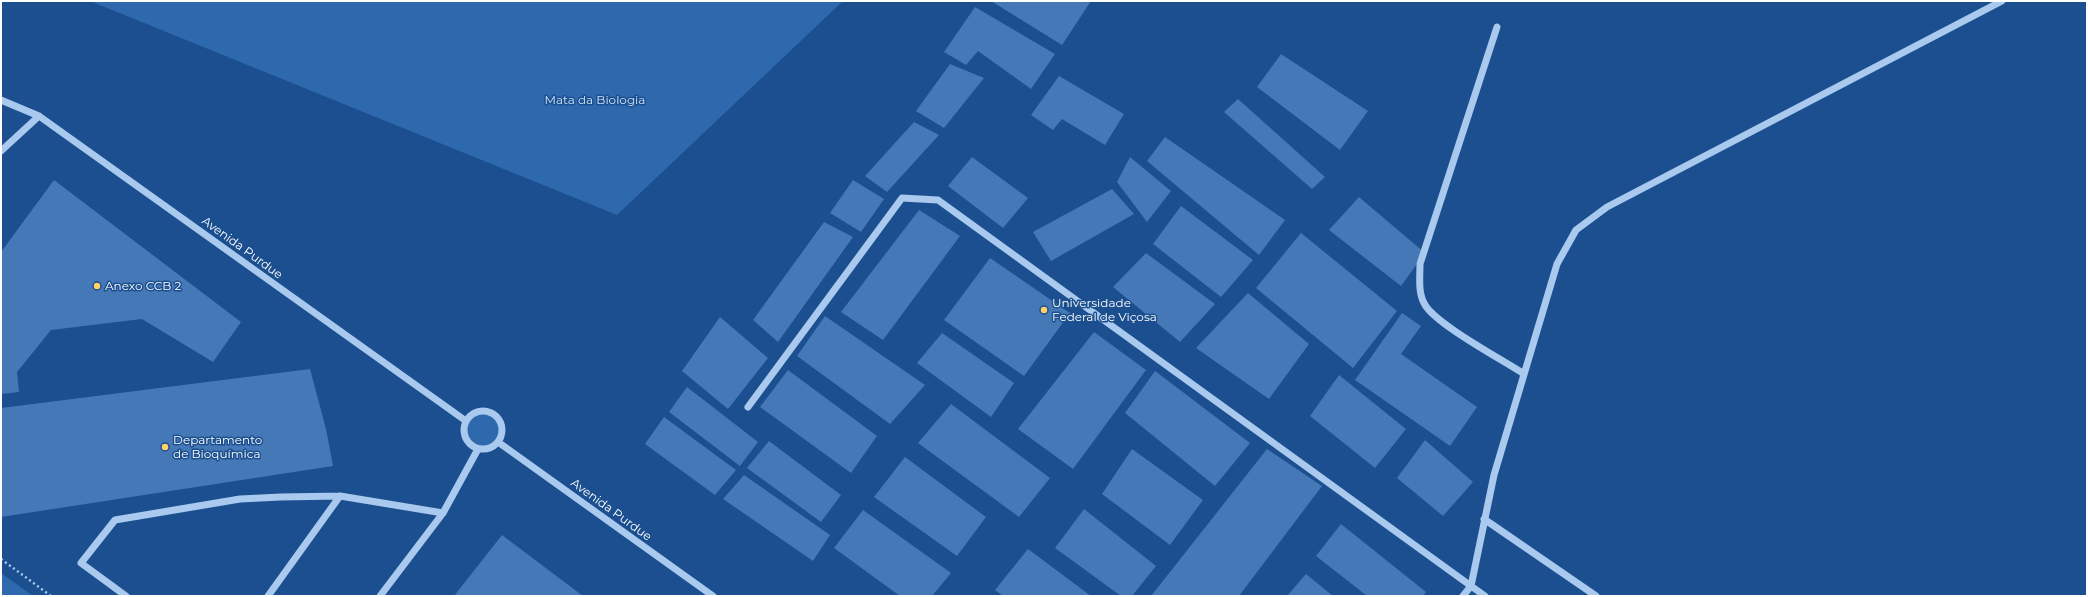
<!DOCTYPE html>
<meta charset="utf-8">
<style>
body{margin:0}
#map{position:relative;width:2088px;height:597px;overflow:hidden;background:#1b4f8f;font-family:Montserrat,sans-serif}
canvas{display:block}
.frame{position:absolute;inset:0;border:2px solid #fff;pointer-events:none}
</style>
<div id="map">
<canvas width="2088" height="597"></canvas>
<div class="frame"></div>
</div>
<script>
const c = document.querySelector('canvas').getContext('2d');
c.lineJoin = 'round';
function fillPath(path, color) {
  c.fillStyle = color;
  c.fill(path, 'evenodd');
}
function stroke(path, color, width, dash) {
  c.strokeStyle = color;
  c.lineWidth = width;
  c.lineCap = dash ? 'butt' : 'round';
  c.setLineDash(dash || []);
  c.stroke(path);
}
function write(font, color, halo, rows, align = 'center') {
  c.font = font + ' Montserrat,sans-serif';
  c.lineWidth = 3;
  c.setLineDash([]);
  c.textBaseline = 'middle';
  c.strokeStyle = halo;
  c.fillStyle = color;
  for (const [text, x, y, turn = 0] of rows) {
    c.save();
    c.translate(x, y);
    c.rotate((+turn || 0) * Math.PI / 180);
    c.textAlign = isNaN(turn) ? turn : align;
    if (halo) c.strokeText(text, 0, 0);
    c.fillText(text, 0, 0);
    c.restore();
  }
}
const green = new Path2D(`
 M90,1H843L617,215Z
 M466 430a17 17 0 1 1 34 0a17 17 0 1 1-34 0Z
 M1,573L33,596H1Z`);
const building = new Path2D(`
 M991,1H1091L1062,45Z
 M975,7L1055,54L1031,89L978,51L966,65L944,52Z
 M1281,54L1368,111L1340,150L1257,87Z
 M950,64L984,78L944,128L916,111Z
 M1059,76L1124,114L1105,145L1062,119L1053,130L1031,115Z
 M1238,99L1325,177L1312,189L1224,112Z
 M914,122L939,135L887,192L865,176Z
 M1165,137L1285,220L1259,255L1147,161Z
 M972,157L1028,198L1003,228L948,186Z
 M1130,157L1171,191L1147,222L1117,182Z
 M54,180L241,322L213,362L142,319L51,330L17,372L19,392L1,394V252Z
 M853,180L884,199L861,232L830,213Z
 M1112,189L1134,214L1051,261L1033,232Z
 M1359,197L1425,253L1401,286L1329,230Z
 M1181,206L1253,260L1221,297L1153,244Z
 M919,210L960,236L883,340L841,312Z
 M824,222L853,237L778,342L753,320Z
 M1301,233L1397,311L1353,368L1256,288Z
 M1146,253L1215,304L1180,342L1113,287Z
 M990,258L1070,313L1024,376L944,320Z
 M1248,293L1309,344L1269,399L1196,348Z
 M1402,313L1421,326L1401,354L1477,407L1450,446L1355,380Z
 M825,316L925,385L890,424L797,356Z
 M720,317L768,358L728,409L682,371Z
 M1094,332L1146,370L1073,469L1018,429Z
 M942,333L1014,383L991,417L917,363Z
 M310,369L326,429L333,466L1,517V408Z
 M788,370L877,436L851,473L760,407Z
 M1155,371L1250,443L1215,486L1125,413Z
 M1339,375L1406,429L1375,468L1310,416Z
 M687,387L758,442L740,466L669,412Z
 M951,404L1050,478L1019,517L918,443Z
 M664,417L736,470L715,495L645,444Z
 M1425,440L1473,482L1443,516L1397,478Z
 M769,441L841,495L821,522L747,468Z
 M1132,449L1203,500L1170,545L1102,494Z
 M1267,449L1322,486L1239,596H1151Z
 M905,457L986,517L957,556L874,497Z
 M744,475L830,535L813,561L723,499Z
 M1084,509L1156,566L1132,596H1121L1055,548Z
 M863,510L951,573L932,596H900L834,548Z
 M1341,524L1426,592L1423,596H1367L1316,556Z
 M502,535L583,596H454Z
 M1028,549L1091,596H1003L995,590Z
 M1306,574L1333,596H1287Z`);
const path = new Path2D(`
 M1,559L51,596`);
const minor = new Path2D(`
 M1497,27L1420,264C1420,277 1418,292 1424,303C1433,323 1503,360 1524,374
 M1,100L39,116L466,421
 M1,151L39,116
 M748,407L902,198L938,200L1471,586L1494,475L1557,264L1576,230L1607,207L2002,1
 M464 430a19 19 0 1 1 38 0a19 19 0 1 1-38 0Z
 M498,442L713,596
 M1484,519L1596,596
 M126,596L81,563L115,520L240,499L281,497L340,496L443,513
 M268,596L340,496
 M380,596L443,513L478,449
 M1463,596L1471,586L1485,596`);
const markers = [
 [97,286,4,"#ffd166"],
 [1044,310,4,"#ffd166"],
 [165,447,4,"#ffd166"]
];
const parkNames = [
 ["Mata da Biologia",595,100]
];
const streetNames = [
 ["Avenida Purdue",242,248,36],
 ["Avenida Purdue",611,510,36]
];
const poiNames = [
 ["Anexo CCB 2",105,286],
 ["Universidade",1052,303],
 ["Federal de Viçosa",1052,317],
 ["Departamento",173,440],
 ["de Bioquímica",173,454]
];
fillPath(green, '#2e69ad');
fillPath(building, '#4478b7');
stroke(path, '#a9c9ee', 2.5, [2, 3]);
stroke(minor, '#a9c9ee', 7);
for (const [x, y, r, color] of markers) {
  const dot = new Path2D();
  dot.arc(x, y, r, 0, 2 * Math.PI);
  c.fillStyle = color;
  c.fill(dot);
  stroke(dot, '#1b4f8f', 1.5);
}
write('12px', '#cfe3fa', '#1b4f8f', parkNames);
write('12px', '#fff', '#1b4f8f', streetNames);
write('12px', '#fff', '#1b4f8f', poiNames, 'left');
</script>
